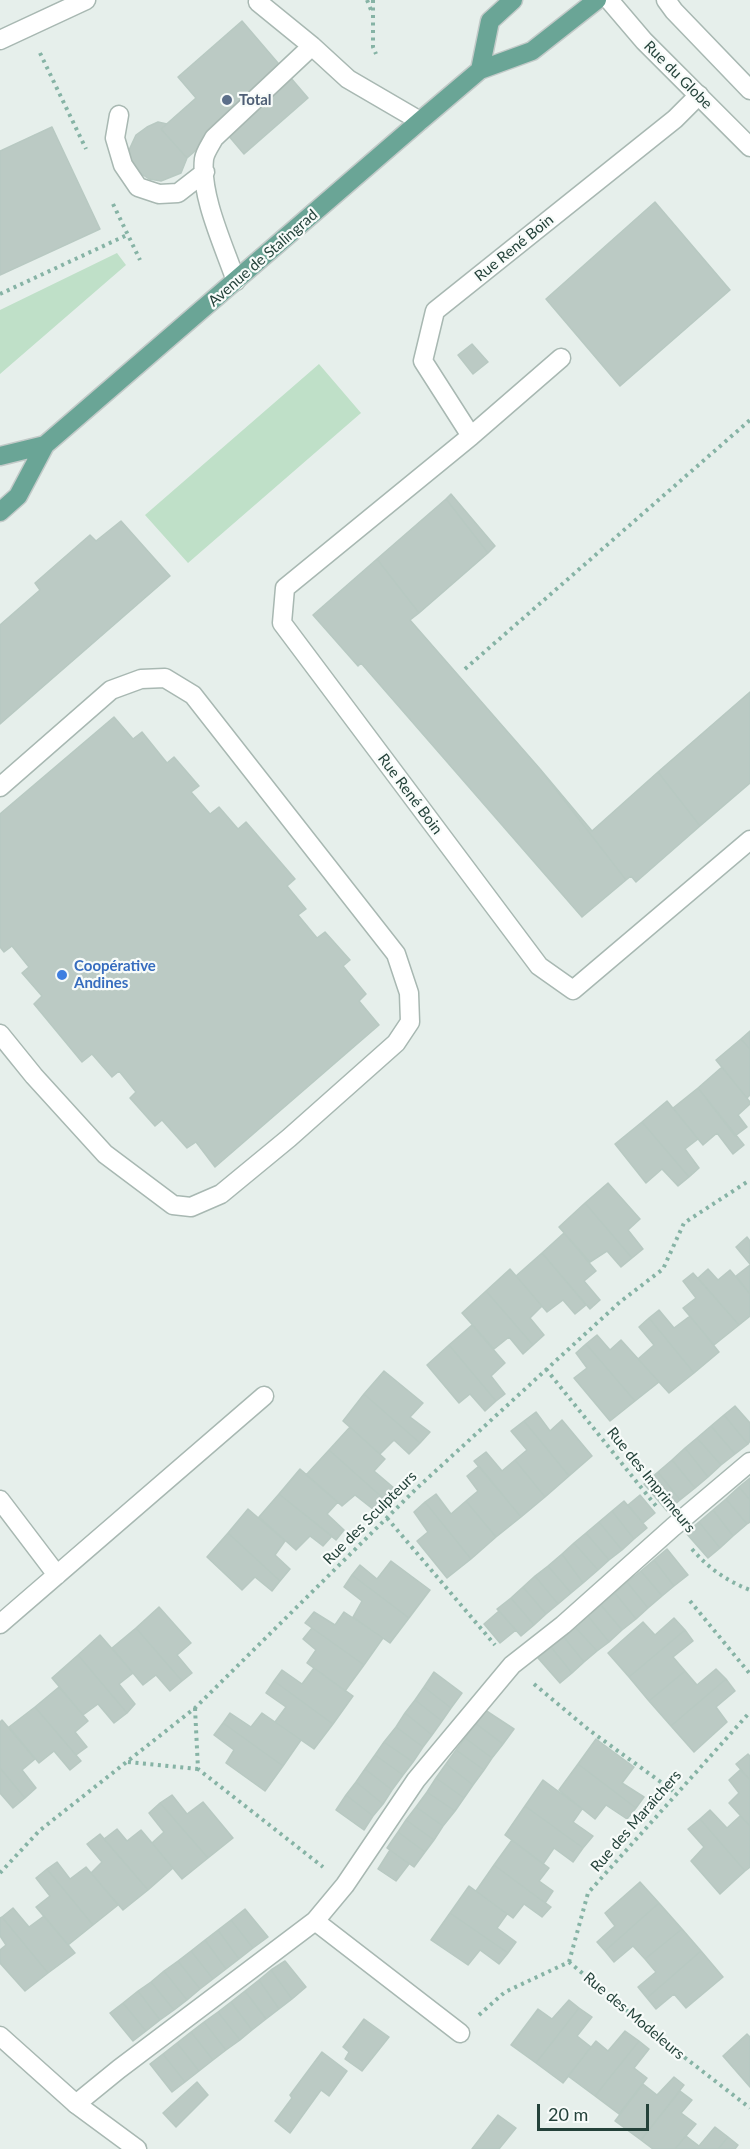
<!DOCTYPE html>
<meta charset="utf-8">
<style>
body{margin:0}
#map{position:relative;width:750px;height:2149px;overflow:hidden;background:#e6efeb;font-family:Lato,sans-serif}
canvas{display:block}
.scale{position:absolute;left:537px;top:2104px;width:112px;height:27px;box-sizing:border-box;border:3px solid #24423a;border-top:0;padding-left:8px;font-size:18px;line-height:21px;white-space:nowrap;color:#24423a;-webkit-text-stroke:4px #f7fbf9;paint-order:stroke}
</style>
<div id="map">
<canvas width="750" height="2149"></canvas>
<div class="scale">20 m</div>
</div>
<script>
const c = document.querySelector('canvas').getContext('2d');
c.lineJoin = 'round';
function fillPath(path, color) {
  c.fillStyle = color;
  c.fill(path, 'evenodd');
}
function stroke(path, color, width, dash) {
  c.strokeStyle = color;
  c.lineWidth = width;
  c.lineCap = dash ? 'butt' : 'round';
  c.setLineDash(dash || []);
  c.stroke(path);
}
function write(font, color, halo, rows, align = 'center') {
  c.font = font + ' Lato,sans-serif';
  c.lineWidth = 4.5;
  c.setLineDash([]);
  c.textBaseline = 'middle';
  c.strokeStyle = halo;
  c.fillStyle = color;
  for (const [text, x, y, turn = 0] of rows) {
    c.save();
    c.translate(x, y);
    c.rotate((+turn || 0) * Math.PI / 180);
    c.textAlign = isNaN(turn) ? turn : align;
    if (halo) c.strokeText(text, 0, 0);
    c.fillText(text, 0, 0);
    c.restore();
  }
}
const green = new Path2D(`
 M117,253L126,265L0,374V310Z
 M319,364L361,413L188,563L145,515Z`);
const building = new Path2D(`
 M242,21L308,98L244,154L222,128L187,158L161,129L196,98L178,77Z
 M158,122L167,124L161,129L187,158L181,173L161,181L149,179L140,173L131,160L129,150L136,135L147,127Z
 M52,127L100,229L0,275V151Z
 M655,202L730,290L620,386L546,299Z
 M472,344L488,362L473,374L458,355Z
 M451,494L495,546L488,553L446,499Z
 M446,499L488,553L419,613L377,559Z
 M121,521L170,576L0,724V625L40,590L35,583L90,535L96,541Z
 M377,559L419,613L410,620L540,769L626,880L582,917L361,663L358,666L313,615Z
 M750,692V783L700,826L658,772Z
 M114,717L133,739L142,732L167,763L174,757L199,786L191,792L210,814L219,807L238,829L246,822L295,879L287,886L306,909L298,915L317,938L325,932L350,960L343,966L366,994L359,1001L379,1025L215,1167L196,1142L187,1148L162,1120L155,1126L130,1098L136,1092L119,1071L112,1077L92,1054L82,1062L34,1004L42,996L22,973L29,967L12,946L4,952L0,947V814Z
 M540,769L592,831L658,772L700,826L636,882L631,876L626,880Z
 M750,1031V1049L741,1039Z
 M741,1039L750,1049V1095L747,1098L716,1060Z
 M722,1067L750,1102V1104L738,1115L747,1127L735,1136L698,1088Z
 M698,1088L744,1145L733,1154L717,1133L703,1145L673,1108Z
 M667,1101L698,1139L685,1149L699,1168L689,1177L642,1122Z
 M642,1122L689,1177L678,1186L662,1169L646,1183L615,1144Z
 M608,1183L640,1219L628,1230L643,1249L632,1258L585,1203Z
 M585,1203L632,1258L621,1267L607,1251L590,1262L559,1227Z
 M564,1233L596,1271L584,1281L600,1300L590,1309L542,1253Z
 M747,1237L750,1241V1264L736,1247Z
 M542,1253L586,1305L575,1314L563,1300L547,1312L516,1276Z
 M750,1265V1294L736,1276Z
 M510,1269L542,1306L530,1318L544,1335L533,1345L486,1291Z
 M708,1269L718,1280L730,1270L750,1294V1316L739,1325L698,1278Z
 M693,1273L739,1325L714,1345L683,1308L696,1298L683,1281Z
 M486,1291L533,1345L523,1354L509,1337L494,1349L462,1313Z
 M659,1310L674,1328L690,1316L719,1352L694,1373L649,1318Z
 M649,1318L694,1373L669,1393L638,1359L654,1345L639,1327Z
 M472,1325L505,1363L491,1376L505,1394L496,1401L449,1345Z
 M597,1335L610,1350L621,1340L659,1382L635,1401L586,1344Z
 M586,1344L635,1401L610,1421L574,1378L587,1368L576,1353Z
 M449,1345L496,1401L485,1411L470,1394L459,1403L427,1365Z
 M384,1371L423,1403L410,1417L430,1432L420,1443L364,1394Z
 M364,1394L420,1443L409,1454L394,1440L380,1454L343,1421Z
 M735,1406L750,1423V1441L748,1444L724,1415Z
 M536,1412L550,1431L562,1420L592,1456L569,1476L524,1421Z
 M724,1415L748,1444L735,1454L711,1426Z
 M524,1421L569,1476L545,1497L515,1460L527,1450L511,1431Z
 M711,1426L735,1454L721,1465L697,1438Z
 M350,1427L385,1459L374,1471L394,1488L384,1499L329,1450Z
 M697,1438L721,1465L708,1477L685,1448Z
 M685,1448L708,1477L695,1488L672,1460Z
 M329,1450L384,1499L374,1510L355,1495L342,1506L306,1475Z
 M486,1452L502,1471L515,1460L545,1497L521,1517L474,1461Z
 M672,1460L695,1488L680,1500L658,1472Z
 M479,1466L521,1517L496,1537L466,1501L478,1491L467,1476Z
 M300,1469L338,1502L327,1514L344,1530L336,1540L279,1494Z
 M658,1472L680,1500L667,1511L644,1484Z
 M750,1478V1500L739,1487Z
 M739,1487L750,1500V1522L747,1524L726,1499Z
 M279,1494L332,1536L323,1546L310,1536L296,1550L259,1517Z
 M436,1494L451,1514L466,1501L496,1537L471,1559L425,1502Z
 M640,1495L655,1513L643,1523L628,1505Z
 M726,1499L747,1524L733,1536L713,1510Z
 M624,1501L647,1528L634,1539L612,1511Z
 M425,1502L471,1559L447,1578L417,1541L428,1532L414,1512Z
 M248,1509L285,1541L275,1555L290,1569L280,1581L228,1533Z
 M713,1510L733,1536L720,1548L699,1522Z
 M612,1511L634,1539L622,1550L599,1522Z
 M599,1522L622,1550L609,1560L586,1533Z
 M699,1522L720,1548L708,1558L686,1533Z
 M228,1533L280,1581L272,1591L255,1577L242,1590L207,1557Z
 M586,1533L609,1560L598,1570L574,1543Z
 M574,1543L598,1570L583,1583L562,1554Z
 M667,1549L688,1575L674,1586L654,1560Z
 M562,1554L583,1583L571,1593L548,1566Z
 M654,1560L674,1586L662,1596L641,1571Z
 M391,1561L430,1590L409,1618L352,1575L360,1565L377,1579Z
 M548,1566L571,1593L558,1604L535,1576Z
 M641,1571L662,1596L648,1608L627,1582Z
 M352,1575L409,1618L390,1643L353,1617L362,1601L344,1587Z
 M535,1576L558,1604L546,1614L523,1587Z
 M627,1582L648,1608L636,1619L615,1593Z
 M523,1587L546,1614L534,1625L511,1598Z
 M615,1593L636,1619L622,1630L601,1605Z
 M511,1598L534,1625L521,1636L497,1609Z
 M601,1605L622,1630L609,1642L588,1616Z
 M159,1607L191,1643L177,1655L192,1673L182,1681L136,1628Z
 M499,1611L516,1630L500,1643L484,1624Z
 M314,1612L335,1625L344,1612L383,1638L364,1665L305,1623Z
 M588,1616L609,1642L597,1651L575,1627Z
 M674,1618L685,1630L629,1677L608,1653L643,1622L655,1635Z
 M575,1627L597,1651L584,1662L563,1636Z
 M136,1628L182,1681L170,1691L156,1675L143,1685L112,1648Z
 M312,1628L364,1665L345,1691L307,1663L316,1650L303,1639Z
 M685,1630L693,1641L673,1657L685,1671L649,1701L629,1677Z
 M100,1635L133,1673L119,1684L135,1704L127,1713L78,1655Z
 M563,1636L584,1662L572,1673L551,1647Z
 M551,1647L572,1673L560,1683L538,1658Z
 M78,1655L127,1713L114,1723L98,1704L83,1715L52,1678Z
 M314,1668L353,1696L333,1724L274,1681L282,1670L302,1684Z
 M716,1669L726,1679L671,1726L649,1701L685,1671L697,1685Z
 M434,1672L462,1693L451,1708L424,1687Z
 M726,1679L735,1691L716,1707L727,1722L694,1752L671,1726Z
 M274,1681L333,1724L314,1749L275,1722L286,1707L266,1693Z
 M59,1687L88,1721L75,1732L87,1747L76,1755L35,1707Z
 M424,1687L451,1708L442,1721L415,1700Z
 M415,1700L442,1721L432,1735L405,1713Z
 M35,1707L81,1761L70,1770L54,1751L39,1763L9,1727Z
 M485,1710L514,1729L503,1744L475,1723Z
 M230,1713L251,1727L262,1713L301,1740L283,1766L223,1723Z
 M405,1713L432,1735L423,1747L396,1727Z
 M2,1720L35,1759L22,1770L36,1788L25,1798L0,1768V1722Z
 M223,1723L283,1766L265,1791L226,1763L234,1750L214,1735Z
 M475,1723L503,1744L492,1758L465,1738Z
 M396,1727L423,1747L413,1762L384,1742Z
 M465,1738L492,1758L484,1770L456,1750Z
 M596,1739L634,1767L622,1783L644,1797L636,1808L578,1764Z
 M384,1742L413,1762L403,1775L375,1755Z
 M456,1750L484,1770L473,1785L446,1764Z
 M748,1754L750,1756V1780L736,1764Z
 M375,1755L403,1775L392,1790L365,1769Z
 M446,1764L473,1785L464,1798L436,1778Z
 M578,1764L636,1808L627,1819L606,1805L595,1819L559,1790Z
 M0,1768L25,1798L13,1808L0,1793Z
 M365,1769L392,1790L383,1804L356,1782Z
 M740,1770L750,1780V1826L729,1803L739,1793L729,1780Z
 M436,1778L464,1798L455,1811L427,1792Z
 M543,1780L582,1809L573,1822L593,1836L583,1848L525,1806Z
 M356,1782L383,1804L373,1816L346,1795Z
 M427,1792L455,1811L443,1826L416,1807Z
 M172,1795L187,1814L203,1802L233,1838L208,1858L160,1803Z
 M346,1795L373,1816L364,1830L336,1810Z
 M160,1803L208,1858L182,1879L152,1843L164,1832L149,1813Z
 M525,1806L583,1848L573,1862L554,1848L543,1864L505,1835Z
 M416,1807L443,1826L434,1840L406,1820Z
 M710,1810L727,1828L740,1816L750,1826V1867L745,1871L700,1819Z
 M700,1819L745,1871L720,1894L691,1861L704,1847L688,1829Z
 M406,1820L434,1840L425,1852L398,1832Z
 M117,1829L127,1841L141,1830L173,1868L148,1890L104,1839Z
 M398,1832L425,1852L414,1867L387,1848Z
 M100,1834L148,1890L123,1910L91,1873L102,1862L87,1844Z
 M512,1840L549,1868L539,1881L553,1891L545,1903L494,1865Z
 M390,1850L409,1864L396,1881L378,1869Z
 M57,1862L70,1879L86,1867L118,1905L93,1925L47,1869Z
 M494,1865L551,1907L542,1917L524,1904L513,1918L476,1891Z
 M47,1869L93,1925L68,1945L36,1907L50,1896L36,1878Z
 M640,1882L659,1903L605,1951L597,1942L615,1926L605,1913Z
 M469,1886L507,1914L497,1928L516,1942L508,1953L450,1913Z
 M659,1903L682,1929L645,1959L633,1946L614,1962L605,1951Z
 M13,1908L29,1927L44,1916L75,1953L48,1973L2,1917Z
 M245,1909L268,1937L253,1948L231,1920Z
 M450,1913L508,1953L499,1964L480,1950L468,1965L431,1940Z
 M2,1917L48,1973L25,1991L0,1963V1950L6,1945L0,1936V1918Z
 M231,1920L253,1948L239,1959L218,1930Z
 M682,1929L701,1951L647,1998L638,1987L656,1972L645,1959Z
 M218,1930L239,1959L226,1969L205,1940Z
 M205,1940L226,1969L213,1979L191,1951Z
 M191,1951L213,1979L200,1989L178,1961Z
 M701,1951L723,1977L686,2008L674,1994L656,2009L647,1998Z
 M178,1961L200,1989L187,2000L164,1971Z
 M285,1961L306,1987L292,1999L271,1970Z
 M271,1970L292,1999L279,2009L259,1980Z
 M164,1971L187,2000L174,2010L151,1982Z
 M259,1980L279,2009L266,2019L245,1991Z
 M151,1982L174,2010L160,2020L138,1991Z
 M138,1991L160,2020L146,2031L123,2003Z
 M245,1991L266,2019L252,2030L231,2002Z
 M569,2000L579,2008L536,2063L511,2045L538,2009L552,2019Z
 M231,2002L252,2030L240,2040L218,2012Z
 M123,2003L146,2031L133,2041L110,2013Z
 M579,2008L592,2017L577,2036L591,2047L563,2083L536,2063Z
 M218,2012L240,2040L226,2050L204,2022Z
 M364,2019L389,2037L362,2071L345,2059L349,2052L343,2047Z
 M204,2022L226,2050L213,2060L191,2032Z
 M625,2031L639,2041L595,2096L568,2076L596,2041L608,2051Z
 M191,2032L213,2060L199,2071L177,2043Z
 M747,2034L750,2037V2087L723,2056Z
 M639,2041L649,2049L634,2068L647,2078L619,2114L595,2096Z
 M177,2043L199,2071L185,2082L163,2054Z
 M322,2052L347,2071L329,2096L321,2090L290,2133L275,2121L292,2098L290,2095Z
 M163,2054L185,2082L172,2092L150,2064Z
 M674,2077L684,2085L641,2140L615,2121L643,2084L657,2095Z
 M197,2082L208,2095L176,2127L163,2113Z
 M680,2091L692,2100L681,2113L696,2124L675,2149H653L641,2140Z
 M498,2115L516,2128L499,2149H472Z
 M715,2127L728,2137L718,2149H675L686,2136L699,2146Z
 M728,2137L738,2145L735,2149H718Z`);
const path = new Path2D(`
 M367,0L371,10
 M373,0V47L376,54
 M40,53L86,149
 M113,204L140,260
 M0,294L127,235
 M465,669L750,420
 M546,1369L656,1506
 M387,1518L495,1645
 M692,1549C708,1568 727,1581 750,1590
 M690,1601L750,1674
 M534,1684L589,1730L676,1793
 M195,1708L198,1769L323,1867
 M128,1762L198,1769
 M0,1873L39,1831L195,1708L417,1488L620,1302L663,1269L684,1223L750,1180
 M569,1962L588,1893L750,1712
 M479,2015L505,1992L569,1962L662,2040L750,2108`);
const lane = new Path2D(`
 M258,2L312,46L348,79L420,121
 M119,115L115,138L123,165L138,187L159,194L178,193L205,172
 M236,281C224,246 200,196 204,159C205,152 211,144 214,138L312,46
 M561,358L471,436L285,588L282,623L539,966L573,990L750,840
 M471,436L423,361L435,311L675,119L699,95
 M0,787L111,690L141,679L165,678L193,695L396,954L409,993L410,1022L396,1043L289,1138L221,1194L191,1207L173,1205L105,1154L34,1076L0,1034
 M0,1500L57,1575
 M0,1624L264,1396
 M315,1921L460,2033
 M76,2104L119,2069L315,1921L345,1885L416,1780L512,1665L563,1625L673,1527L750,1462`);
const street = new Path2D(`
 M609,0L644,41L750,147
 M666,0L674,11L750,90
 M0,40L86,0
 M0,2036L76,2104L137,2149`);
const primary = new Path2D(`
 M480,70L490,21L513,0
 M0,456L45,445
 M0,512L18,496L45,445L420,121L480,70L532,51L597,0`);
const markers = [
 [227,100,6,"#5c6f8a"],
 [62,975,6,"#3f7fe0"]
];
const streetNames = [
 ["Rue du Globe",678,75,45],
 ["Rue René Boin",514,248,-39],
 ["Avenue de Stalingrad",263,258,-41],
 ["Rue René Boin",410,794,53],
 ["Rue des Imprimeurs",651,1480,51],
 ["Rue des Sculpteurs",370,1518,-45],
 ["Rue des Maraîchers",636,1821,-49],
 ["Rue des Modeleurs",634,2016,40]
];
const serviceNames = [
 ["Total",239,100]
];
const shopNames = [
 ["Coopérative",74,966],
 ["Andines",74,983]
];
fillPath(green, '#bfe0c8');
fillPath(building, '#bbcac4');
stroke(building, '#b8c9c2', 1.5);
stroke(lane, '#a8b8b2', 21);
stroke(street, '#a8b8b2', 21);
stroke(primary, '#c2cac8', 21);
stroke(path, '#86b3a5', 4, [3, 4.5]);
stroke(lane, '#fff', 18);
stroke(street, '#fff', 18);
stroke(primary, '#6aa596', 18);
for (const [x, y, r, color] of markers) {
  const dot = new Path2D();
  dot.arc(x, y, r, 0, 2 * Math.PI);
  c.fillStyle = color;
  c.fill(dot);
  stroke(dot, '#f7fbf9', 2);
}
write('15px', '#24423a', '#f7fbf9', streetNames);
write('bold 15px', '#4e5e75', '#f7fbf9', serviceNames, 'left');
write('bold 15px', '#366cbe', '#f7fbf9', shopNames, 'left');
</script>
